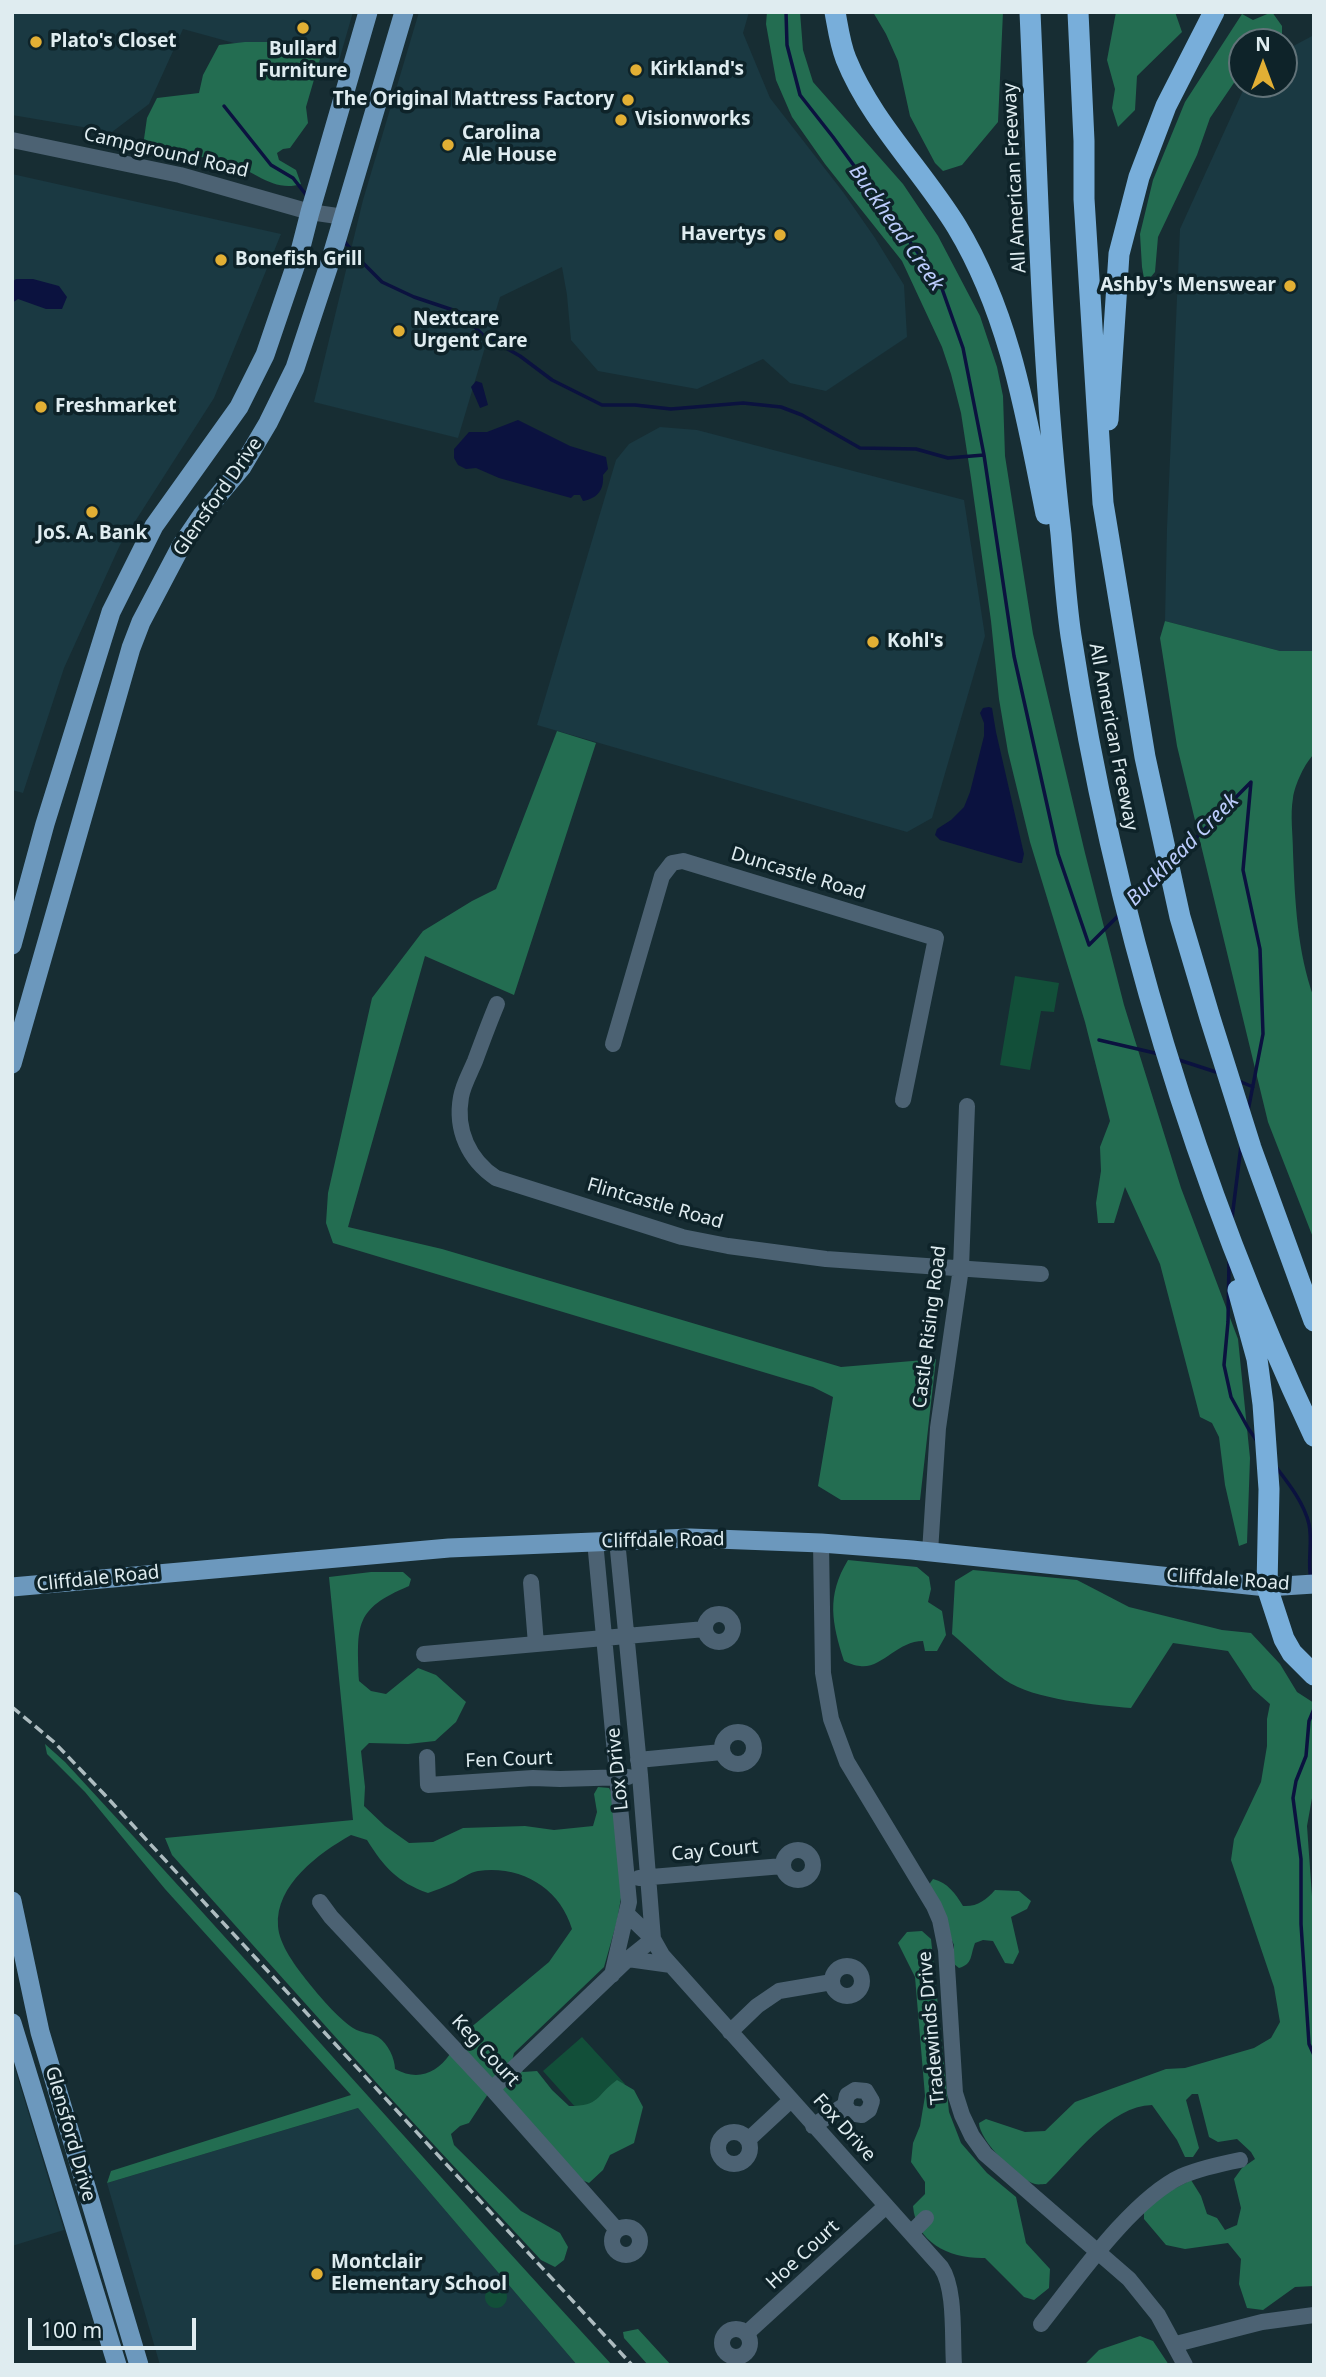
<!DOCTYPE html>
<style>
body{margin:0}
#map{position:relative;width:1326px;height:2377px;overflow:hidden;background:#172d33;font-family:"Noto Sans",sans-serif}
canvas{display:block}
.frame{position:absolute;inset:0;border:14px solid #dfecf0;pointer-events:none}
.north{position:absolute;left:1228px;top:28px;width:70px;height:70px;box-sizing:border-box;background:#0e2329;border:2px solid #627379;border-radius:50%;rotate:0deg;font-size:19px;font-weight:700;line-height:28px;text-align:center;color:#dfecf0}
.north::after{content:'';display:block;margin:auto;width:24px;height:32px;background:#e2af34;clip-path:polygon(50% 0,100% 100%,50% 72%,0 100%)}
.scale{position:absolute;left:28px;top:2318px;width:168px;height:32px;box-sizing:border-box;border:4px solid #dfecf0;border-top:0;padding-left:9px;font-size:21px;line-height:24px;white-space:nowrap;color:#dfecf0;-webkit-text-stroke:5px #0e2329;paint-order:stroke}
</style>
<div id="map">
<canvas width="1326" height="2377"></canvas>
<div class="frame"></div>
<div class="north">N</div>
<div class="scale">100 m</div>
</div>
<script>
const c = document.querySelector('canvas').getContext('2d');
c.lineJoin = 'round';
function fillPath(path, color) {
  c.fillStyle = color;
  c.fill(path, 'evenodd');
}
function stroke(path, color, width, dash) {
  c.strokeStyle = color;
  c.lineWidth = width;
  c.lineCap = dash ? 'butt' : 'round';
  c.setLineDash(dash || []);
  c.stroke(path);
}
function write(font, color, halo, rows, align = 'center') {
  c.font = font + ' "Noto Sans",sans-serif';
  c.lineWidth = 7;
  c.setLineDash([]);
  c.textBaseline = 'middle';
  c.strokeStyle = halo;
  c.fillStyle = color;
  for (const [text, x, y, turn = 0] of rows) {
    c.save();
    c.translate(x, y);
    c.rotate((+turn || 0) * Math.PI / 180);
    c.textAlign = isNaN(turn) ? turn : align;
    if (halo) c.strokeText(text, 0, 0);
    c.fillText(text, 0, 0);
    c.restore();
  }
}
const built = new Path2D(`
 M12,12H353L336,71L183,29L149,104L112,132L12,115Z
 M419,12H749L743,33L770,98L843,192L875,238L904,285L907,337L826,391L790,383L763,359L697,389L598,371L571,340L567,295L562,267L500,297L458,438L314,402L363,200Z
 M1314,35V651H1280L1165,621L1167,528L1180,229L1246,84H1284V51Z
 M12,174L281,234L214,398L120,545L64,668L23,793L12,790Z
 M660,427L697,430L964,500L985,636L932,818L907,832L537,725L616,460L629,444Z
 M12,2059L64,2230L12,2246Z
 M358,2108L577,2365H160L107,2183Z`);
const green = new Path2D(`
 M1015,976L1059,983L1054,1012L1041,1011L1030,1070L1000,1065Z
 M582,2037L625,2084L586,2119L543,2071Z
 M485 2297a11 11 0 1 1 22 0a11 11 0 1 1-22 0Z`);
const forest = new Path2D(`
 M767,12H800L803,50L813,82L903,184L938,236L980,316L997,367L1003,396L1005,456L1033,634L1085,853L1124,1005L1181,1188L1238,1339L1250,1458L1247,1543L1239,1546L1225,1485L1219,1437L1212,1423L1200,1417L1160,1264L1125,1187L1114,1223H1098L1096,1203L1101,1171L1100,1147L1110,1121L1085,1022L1030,842L1008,752L999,699L991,621L971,478L961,413L951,374L942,347L902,261L825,164L792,117L776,80L766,24Z
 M873,12H1003L998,122L962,165L943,171L935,163L910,116L898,61L886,34Z
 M1116,12H1175L1182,32L1137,76L1135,110L1118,127L1112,108L1115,89L1107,60Z
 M1272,12L1282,26V42H1242V71L1210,118L1197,155L1158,237L1155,272L1145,284L1142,267L1140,234L1153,180L1185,102L1242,14L1253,20Z
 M245,42H305L314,45L320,59L306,107L308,123L290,148L283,149L277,153L279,160L296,170L301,184C274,193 253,170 228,162C203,155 177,156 151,150L144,139L147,118L157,98L199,93L203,75L219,45Z
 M1165,621L1280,651H1314V754C1305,763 1295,784 1293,798C1290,815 1293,835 1293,852C1295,901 1297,951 1314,998V1240L1268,1122L1177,746L1160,638Z
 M557,731L596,743L514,995L425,956L348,1227L442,1249L841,1367L936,1359L920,1500H841L818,1486L833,1397L813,1387L333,1243L326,1223L328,1193L372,998L423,931L472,901L496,889Z
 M848,1560L917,1567L929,1577L931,1589L928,1602L942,1611L946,1635L937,1651H925L923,1641C897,1641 882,1669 860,1666C855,1666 849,1663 844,1661C832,1623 826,1596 848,1560Z
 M973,1570L1077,1580L1129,1607L1222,1630L1251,1633L1280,1664L1297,1692L1314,1703V1787L1307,1826L1314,1924V2286L1295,2287L1263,2310L1247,2308L1239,2284L1241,2259L1228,2243L1185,2249L1166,2245L1144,2219V2211L1157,2198L1191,2180L1201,2196L1207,2214L1217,2218L1225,2230L1237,2225L1241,2208L1234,2179L1242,2168L1255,2159L1251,2152L1237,2139L1218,2142L1209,2137L1198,2094H1192L1186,2100L1199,2148L1193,2157H1185L1177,2140L1152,2105C1110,2106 1074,2157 1046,2184C1043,2184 1038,2185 1035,2184C1018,2180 979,2140 979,2123L986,2119L1025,2132L1045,2131L1075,2102L1166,2069L1185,2068L1254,2048L1271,2038L1280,2022L1274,1987L1231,1860L1234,1839L1261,1782L1267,1746V1719L1270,1704L1253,1689L1228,1651L1173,1643L1131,1708C1097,1705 1034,1700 1005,1680C987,1667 970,1649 952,1634L955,1581Z
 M371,1572H403L411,1579L409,1586C354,1609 357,1625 359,1681L371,1691L386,1694L418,1668L436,1675L466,1702L456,1722L435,1741L408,1744L369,1743L361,1751L365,1787L364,1806L385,1826L409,1843L433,1842L463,1828L525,1826L554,1830L593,1826L597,1812L594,1794L598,1787L609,1788L616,1801L622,1892L617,1921L604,1967L514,2053L512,2061L523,2072L537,2071L552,2090L569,2106C601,2106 595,2096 617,2080L634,2090L643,2107L634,2143L610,2155L603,2170L589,2183L582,2180L463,2047V2034L549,1962L572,1929C560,1888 521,1865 478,1871C470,1872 461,1879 453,1883C445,1887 436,1890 428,1893C397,1882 384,1867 367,1840L351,1835C319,1853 275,1885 278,1926C279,1945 297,1968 308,1982C319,1996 338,2018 353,2028C361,2033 371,2033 378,2037C388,2043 395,2059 395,2069C417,2081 436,2074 450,2054L488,2094L469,2123L460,2126L451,2134L454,2145L521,2211L560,2233L568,2247L564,2260L555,2267L541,2260L383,2090L172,1855L165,1838L353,1820L329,1577Z
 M45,1744L65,1762C249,1961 428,2165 612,2365H577L358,2108L107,2183L111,2171L351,2095L165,1889L85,1792L47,1754Z
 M933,1879C948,1883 955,1893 963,1906C977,1907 986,1900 995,1890L1019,1891L1031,1901L1027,1909L1011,1917L1019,1952L1013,1964L1005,1963L993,1941L983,1940L975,1943C970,1956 973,1964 959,1968L954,1964V1945L928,1886Z
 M922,1931L931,1939L949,2112L961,2143L987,2173L1016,2197L1026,2243L1050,2269L1049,2288L1034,2300L1024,2297L985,2258C950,2259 916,2243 913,2206L925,2194V2182L911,2162L913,2143L920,2126L925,2096L915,1977L898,1943L907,1932Z
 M638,2329L671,2365H648L624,2338L623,2332Z
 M1140,2336L1153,2341L1169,2365H1084L1099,2350Z`);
const water = new Path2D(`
 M16,279H33L59,286L67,297L62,309H46L18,299L12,303V282Z
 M476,381L482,383L488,405L480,408L471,387Z
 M518,420L570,446L606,457L608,469L603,475C604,490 598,498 583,501L580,495H574L571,498L499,478L476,468L466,469L458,465L454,458V449L469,432H487Z
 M989,707L992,708L996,732L1024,854L1022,863H1019L940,840L935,835L937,829L951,820L964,807L970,792L984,736V723L980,713L983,708Z`);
const stream = new Path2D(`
 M786,12L787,45L800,95L833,137L940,283L963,348L984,455L1014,656L1058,854L1089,945L1120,914
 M224,106L271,165L293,178L307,196
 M343,240L360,260L382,282L414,297L459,312L483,335L520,356L552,380L602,405H635L671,409L743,403L781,407L802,415L860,448L916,449L948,458L984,455
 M1175,859L1251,782L1243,870L1260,949L1263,1034L1248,1111
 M1133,901L1162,872
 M1099,1040L1159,1054
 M1176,1059L1219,1073
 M1239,1081L1253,1087
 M1232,1218L1241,1146
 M1229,1261L1228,1322L1224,1365L1231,1397L1248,1428L1257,1441
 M1276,1467C1289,1484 1304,1503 1309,1524C1313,1542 1307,1561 1311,1579
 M1314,1709L1309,1721L1306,1756L1296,1781L1293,1798L1301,1859V1924L1309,2044L1314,2055`);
const minor = new Path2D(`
 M12,140L180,175L310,212L344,217
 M497,1004C489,1023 482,1042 475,1061C470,1073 463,1085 461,1097C455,1130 469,1160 496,1178L682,1237L728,1246L826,1259L1041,1274
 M613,1044L662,876L672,863L683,861L936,938L903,1100
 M617,1540L640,1775L653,1939
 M595,1541L629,1902L612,1975
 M821,1543L823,1673L831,1719L847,1762L934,1906L940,1920L946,1950L955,2093L962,2115L972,2136L985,2154L1129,2279L1158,2315L1185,2365
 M930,1552L938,1428L961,1268L967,1106
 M531,1582L536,1644
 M705 1628a14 14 0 1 1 28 0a14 14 0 1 1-28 0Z
 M424,1654L705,1629
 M722 1748a16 16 0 1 1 32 0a16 16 0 1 1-32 0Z
 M427,1757L428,1785L533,1778L560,1779L628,1777
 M638,1760L722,1752
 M783 1865a15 15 0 1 1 30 0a15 15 0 1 1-30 0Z
 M639,1878L783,1866
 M320,1902L331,1917L492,2089L617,2230
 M627,1914L653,1939L662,1955L941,2267C956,2289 952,2337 954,2365
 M628,1959L671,1965
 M832 1981a15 15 0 1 1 30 0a15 15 0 1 1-30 0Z
 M730,2032L757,2006L779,1991L832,1982
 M492,2089L628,1959L653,1939
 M813,2126L845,2105L847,2095L855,2090L866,2091L872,2101L869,2110L862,2115L850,2113L845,2105
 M718 2148a16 16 0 1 1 32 0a16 16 0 1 1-32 0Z
 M749,2139L791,2100
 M612 2241a14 14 0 1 1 28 0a14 14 0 1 1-28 0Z
 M911,2233L926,2218
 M1041,2324C1076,2280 1132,2199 1182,2176C1201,2168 1220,2164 1240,2160
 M722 2343a14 14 0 1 1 28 0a14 14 0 1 1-28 0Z
 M747,2333L886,2206
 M1176,2344L1262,2322L1314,2315`);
const major = new Path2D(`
 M12,945L45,824L111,612L154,526L239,407L265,355L299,255L310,212L368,12
 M12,1064L131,648L141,622L181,546L202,515L242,467L268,423L295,368L330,262L404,12
 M12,1587L449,1548L690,1538L821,1543L912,1550L1267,1587L1314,1584
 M12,1901L40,2032L139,2365
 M12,2023L117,2365`);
const highway = new Path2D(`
 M835,12C838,28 840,44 846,59C871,121 922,170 957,227C1010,315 1026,415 1046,514
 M1030,12C1038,186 1041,361 1061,534C1064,568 1066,602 1071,636C1113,910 1196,1186 1314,1436
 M1078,12L1084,141V199L1103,503L1145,757L1180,917L1210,1018L1251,1148L1314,1321
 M1108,420L1119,254L1139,177L1166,106L1214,12
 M1238,1290L1257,1359L1263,1404L1269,1489L1267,1587L1284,1639L1292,1653L1314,1675`);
const rail = new Path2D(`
 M12,1707L54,1742L104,1794L632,2365`);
const markers = [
 [303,28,7,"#e2af34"],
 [36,42,7,"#e2af34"],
 [636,70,7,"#e2af34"],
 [628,100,7,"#e2af34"],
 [621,120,7,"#e2af34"],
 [448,145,7,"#e2af34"],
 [780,235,7,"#e2af34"],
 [221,260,7,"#e2af34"],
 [1290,286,7,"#e2af34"],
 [399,331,7,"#e2af34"],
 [41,407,7,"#e2af34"],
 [92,512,7,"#e2af34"],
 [873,642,7,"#e2af34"],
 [317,2274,7,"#e2af34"]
];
const poiNames = [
 ["Plato's Closet",50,42],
 ["Bullard",303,50,"center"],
 ["Furniture",303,72,"center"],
 ["Kirkland's",650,70],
 ["The Original Mattress Factory",614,100,"right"],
 ["Visionworks",635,120],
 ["Carolina",462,134],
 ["Ale House",462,156],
 ["Havertys",766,235,"right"],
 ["Bonefish Grill",235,260],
 ["Ashby's Menswear",1276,286,"right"],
 ["Nextcare",413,320],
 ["Urgent Care",413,342],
 ["Freshmarket",55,407],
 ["JoS. A. Bank",92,534,"center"],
 ["Kohl's",887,642],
 ["Montclair",331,2263],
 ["Elementary School",331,2285]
];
const streetNames = [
 ["Campground Road",166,153,13],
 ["All American Freeway",1015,178,-93],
 ["Glensford Drive",218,497,-55],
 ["All American Freeway",1113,737,79],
 ["Duncastle Road",798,874,17],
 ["Flintcastle Road",655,1204,16],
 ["Castle Rising Road",930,1327,-83],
 ["Cliffdale Road",663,1541,-1],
 ["Cliffdale Road",98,1579,-6],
 ["Cliffdale Road",1228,1580,4],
 ["Fen Court",509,1760,-2],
 ["Lox Drive",618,1769,-96],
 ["Cay Court",715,1851,-5],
 ["Tradewinds Drive",932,2028,-95],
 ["Keg Court",485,2051,47],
 ["Fox Drive",844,2128,48],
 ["Glensford Drive",70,2134,74],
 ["Hoe Court",803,2255,-43]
];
const waterNames = [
 ["Buckhead Creek",896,228,55],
 ["Buckhead Creek",1183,850,-45]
];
fillPath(built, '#1a3942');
fillPath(green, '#124f39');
fillPath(forest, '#236d51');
fillPath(water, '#0b123f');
stroke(stream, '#0b123f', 3.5);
stroke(minor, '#4c6273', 16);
stroke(major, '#6c98bd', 19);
stroke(highway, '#78aeda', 21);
stroke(rail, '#adbcc0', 3.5, [10, 5]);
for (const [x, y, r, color] of markers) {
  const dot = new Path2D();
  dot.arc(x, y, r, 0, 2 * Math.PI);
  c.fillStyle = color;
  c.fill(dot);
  stroke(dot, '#0e2329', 2.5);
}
write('bold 19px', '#dfecf0', '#0e2329', poiNames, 'left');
write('19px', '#dfecf0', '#0e2329', streetNames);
write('italic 21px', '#bcccfc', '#0e2329', waterNames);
</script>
